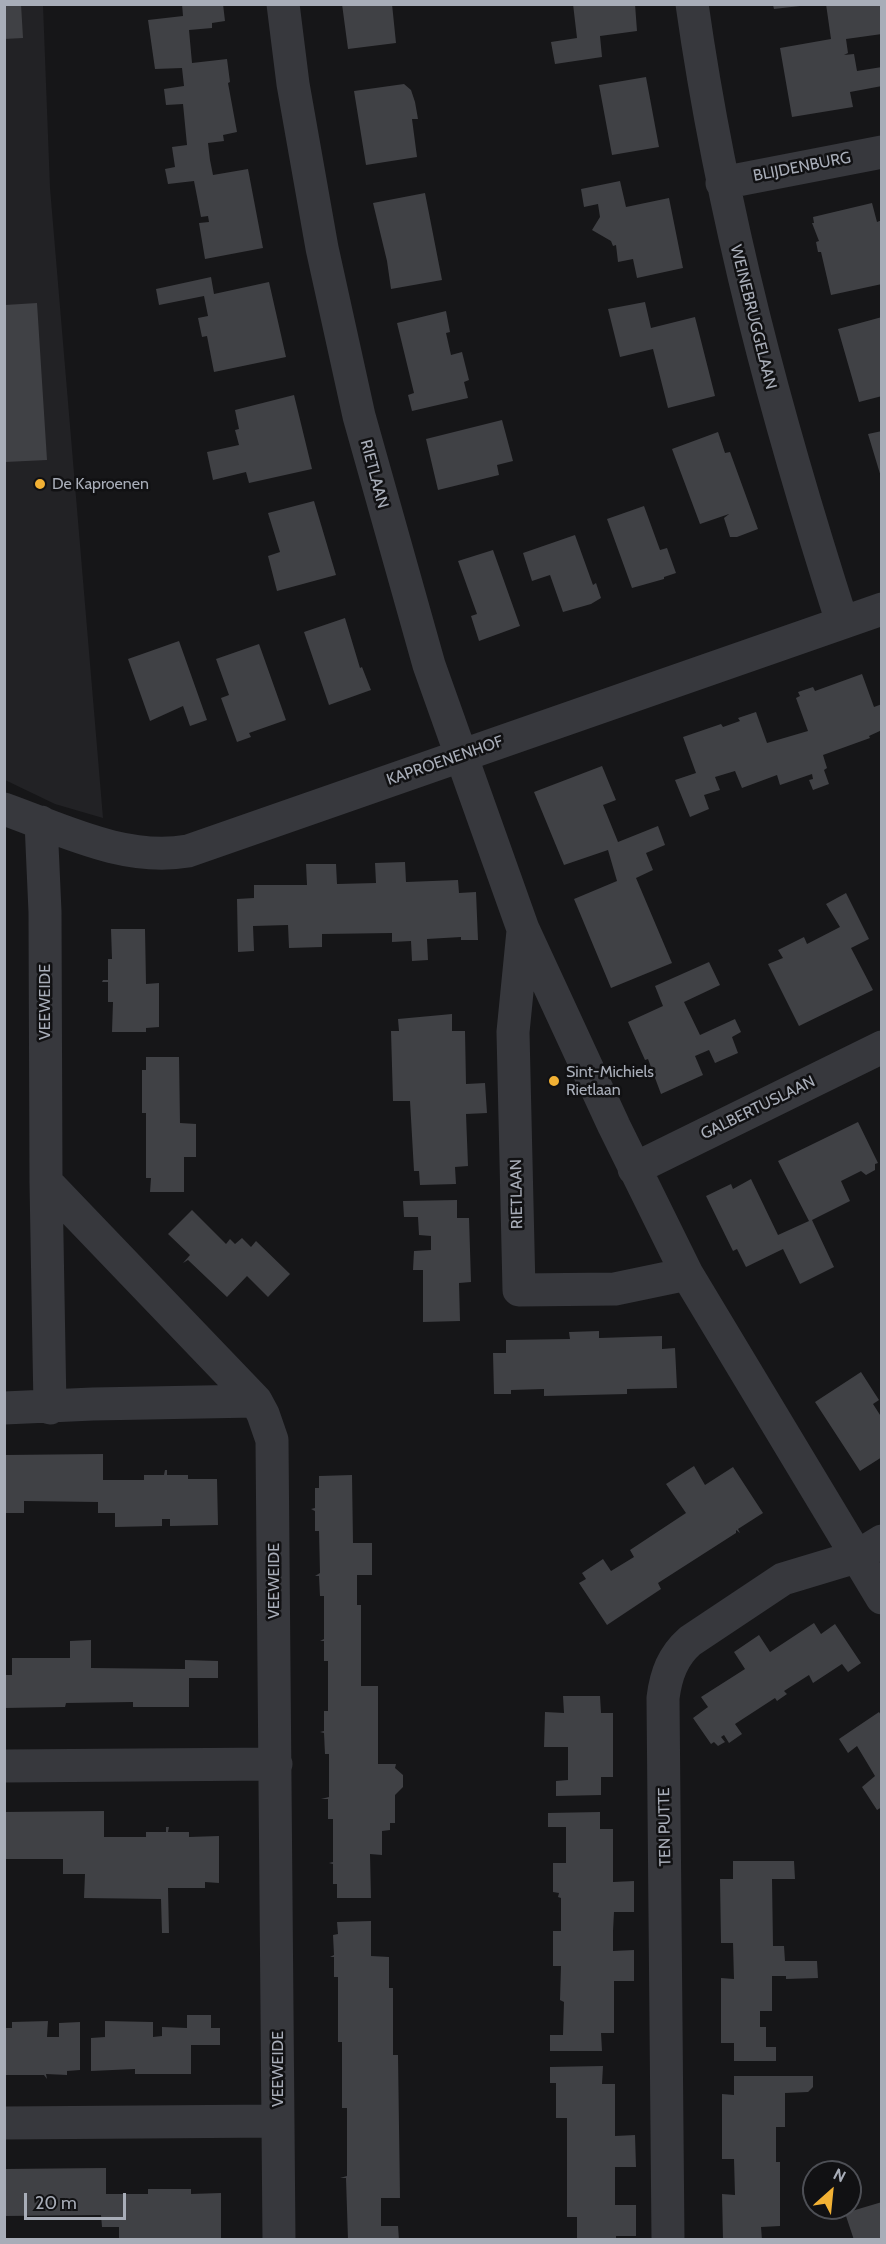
<!DOCTYPE html>
<style>
body{margin:0}
#map{position:relative;width:886px;height:2244px;overflow:hidden;background:#161618;font-family:Cabin,sans-serif}
canvas{display:block}
.frame{position:absolute;inset:0;border:6px solid #a8adb8;pointer-events:none}
.north{position:absolute;left:802px;top:2160px;width:60px;height:60px;box-sizing:border-box;background:#111113;border:2px solid #4d4f55;border-radius:50%;rotate:27deg;font-size:16px;font-weight:700;line-height:24px;text-align:center;color:#a8adb8}
.north::after{content:'';display:block;margin:auto;width:21px;height:27px;background:#f2b134;clip-path:polygon(50% 0,100% 100%,50% 72%,0 100%)}
.scale{position:absolute;left:24px;top:2193px;width:102px;height:27px;box-sizing:border-box;border:3px solid #a8adb8;border-top:0;padding-left:8px;font-size:18px;line-height:21px;white-space:nowrap;color:#a8adb8;-webkit-text-stroke:4px #111113;paint-order:stroke}
</style>
<div id="map">
<canvas width="886" height="2244"></canvas>
<div class="frame"></div>
<div class="north">N</div>
<div class="scale">20 m</div>
</div>
<script>
const c = document.querySelector('canvas').getContext('2d');
c.lineJoin = 'round';
function fillPath(path, color) {
  c.fillStyle = color;
  c.fill(path, 'evenodd');
}
function stroke(path, color, width, dash) {
  c.strokeStyle = color;
  c.lineWidth = width;
  c.lineCap = dash ? 'butt' : 'round';
  c.setLineDash(dash || []);
  c.stroke(path);
}
function write(font, color, halo, rows, align = 'center') {
  c.font = font + ' Cabin,sans-serif';
  c.lineWidth = 5;
  c.setLineDash([]);
  c.textBaseline = 'middle';
  c.strokeStyle = halo;
  c.fillStyle = color;
  for (const [text, x, y, turn = 0] of rows) {
    c.save();
    c.translate(x, y);
    c.rotate((+turn || 0) * Math.PI / 180);
    c.textAlign = isNaN(turn) ? turn : align;
    if (halo) c.strokeText(text, 0, 0);
    c.fillText(text, 0, 0);
    c.restore();
  }
}
const built = new Path2D(`
 M5,5H43L50,188L103,818L55,804L5,780Z`);
const building = new Path2D(`
 M4,4H21L23,38L4,39Z
 M182,4H223L225,21L212,23V28L189,30L192,63L227,59L230,82L228,83L237,132L223,135L224,141L208,143L210,160L213,175L248,169L263,248L205,259L199,223L209,222L208,216L201,217L194,181L168,184L165,169L175,167L172,147L187,145L183,104L166,105L164,89L184,86L182,68L155,69L148,20L183,16Z
 M342,4H392L396,43L348,49Z
 M573,4H635L637,31L600,36L602,57L555,64L551,42L577,38Z
 M826,4H882V34L846,39L848,53L844,55L854,54L857,71L882,67V86L850,92L853,107L792,117L780,48L831,39Z
 M773,5H800V6L774,9Z
 M646,77L659,147L612,155L599,85Z
 M404,84L411,90L415,102L418,119H412L417,157L366,165L354,91Z
 M620,181L626,207L669,198L683,268L637,278L633,259L618,262L616,245L613,246L611,241L592,230L600,217L598,204L584,207L581,189Z
 M425,193L442,280L391,289L387,261L373,203Z
 M872,203L877,222L882,220V284L831,295L821,252H818L816,242L819,241L812,223H814L813,217Z
 M211,277L214,294L269,282L286,357L214,372L207,336L202,337L198,318L208,316L204,296L159,305L156,289Z
 M645,302L651,328L695,317L715,396L668,408L653,349L620,357L608,309Z
 M37,303L47,460L5,462V305Z
 M446,311L450,332L446,333L451,355L462,352L469,380L464,382L468,398L412,411L408,395L414,393L397,323Z
 M882,317V396L859,402L838,329Z
 M294,395L312,469L249,483L246,472L213,480L207,452L239,445L235,430L239,429L235,410Z
 M502,420L513,461L497,465L499,475L438,490L426,439Z
 M882,431V477H881L868,434Z
 M718,432L725,453L730,452L758,529L737,537H730L724,518L729,514L700,524L672,449Z
 M314,501L336,575L277,591L268,556L280,552L268,513Z
 M644,506L660,550L667,548L676,573L664,577V579L632,588L607,519Z
 M575,535L593,585L596,583L601,598L591,604L563,612L550,575L532,581L523,553Z
 M493,550L520,626L479,641L471,616L477,614L458,561Z
 M345,618L360,668L362,667L371,690L329,705L304,632Z
 M179,641L207,720L190,726L183,706L150,721L128,659Z
 M259,644L286,720L249,733L251,737L237,742L221,698L229,695L216,659Z
 M862,674L874,707L882,704V730L869,736L870,738L823,755L827,768L824,770L829,784L813,790L809,780L813,779L812,774L780,785L777,775L742,788L735,771L715,777L720,790L704,795L709,809L690,817L675,780L696,773L683,737L721,724L723,727L740,721L738,718L756,712L767,743L808,731L796,698L800,696L798,692L813,687L815,691Z
 M602,766L616,800L603,805L618,842L658,826L665,845L646,853L653,870L636,878L672,963L611,988L574,899L617,881L608,850L564,865L534,792Z
 M405,862L406,882L458,880L459,893L476,892L478,940H461V937L427,939L428,960L412,961L411,941L392,942V933L322,934V947L289,948L288,925L253,926L254,951L238,952L237,899L254,898V885H307L306,864H336L337,884L376,883L375,863Z
 M846,893L869,939L851,948L873,990L799,1026L768,964L783,958L778,950L804,937L807,944L840,927L826,904Z
 M111,929H145L146,984L159,983V1027L146,1028V1032H112L113,1002H108V982H102L103,980H108V959H112Z
 M709,962L720,985L684,1002L700,1035L735,1019L741,1032L732,1037L738,1053L715,1063L709,1050L695,1056L703,1075L661,1094L648,1059L645,1060L628,1022L663,1006L655,986Z
 M452,1014V1031H465L466,1084L485,1083L487,1113L466,1114L468,1166L455,1167L456,1184L420,1185L419,1171H414L410,1101H393L391,1031H399L398,1019Z
 M146,1057H179L180,1123L196,1124V1157H184V1192H150L151,1178H146V1113H142V1070H146Z
 M858,1122L878,1163L875,1164V1170L866,1175L861,1171L841,1181L850,1201L812,1220L834,1267L800,1284L783,1249L746,1267L737,1249L733,1251L706,1196L731,1184L733,1189L751,1179L778,1235L809,1221L778,1161Z
 M457,1200V1218H469L471,1282L459,1283L460,1321L423,1322V1270H413L414,1251L431,1250V1236L419,1235L418,1217H404L403,1201Z
 M192,1210L226,1244L230,1239L235,1244L242,1238L251,1247L256,1241L290,1274L268,1297L247,1276L227,1297L188,1260L183,1263L190,1255L168,1234Z
 M599,1331V1338L662,1336V1349L675,1348L677,1388L627,1389V1394L544,1396V1389L511,1390V1394H494L493,1353H506V1340L570,1339L569,1332Z
 M861,1372L879,1400L873,1404L882,1418V1457L860,1471L815,1402Z
 M103,1454V1480H144V1475H164L165,1470H167V1475H188V1479H217L218,1525L170,1526V1519H162V1526L115,1527V1513H98V1502L24,1501V1513H4V1455Z
 M694,1466L705,1485L733,1467L763,1513L738,1529L740,1533L736,1530V1533L658,1583L661,1589L607,1625L579,1583L586,1579L582,1573L603,1559L611,1571L634,1557L630,1550L686,1513L666,1484Z
 M352,1475L353,1543H372V1575H357V1605H361V1686H378V1764H396L395,1768L403,1775V1787L395,1795V1823H390V1830L382,1831V1855L370,1854L371,1898H337V1884H333V1864L329,1863L333,1862V1819H328V1799H321L329,1797V1754H325L324,1733L320,1732L324,1731V1711H328V1661H324V1641H320L324,1639V1596H320L319,1576H315L320,1573L319,1531H315V1511L311,1509L315,1508V1488H319V1476Z
 M814,1623L821,1634L835,1624L861,1663L848,1672L842,1664L813,1683L809,1675L784,1691L787,1694L777,1701L775,1698L735,1724L742,1734L729,1743L724,1735L721,1737L725,1742L718,1746L714,1742L711,1744L693,1718L708,1707L701,1697L745,1669L734,1652L759,1635L770,1652Z
 M91,1640V1668L185,1669V1660L218,1661V1678H189V1707H133V1702L66,1703L65,1707L4,1708V1675H12V1658H70V1641Z
 M563,1696H600L601,1713H613V1777H601V1795L556,1796V1781L568,1780V1747H544L545,1712L564,1713Z
 M879,1712L882,1717V1807L877,1810L862,1787L875,1776L857,1746L848,1753L839,1739Z
 M104,1811V1837H146V1832H166V1827H169L168,1832H189V1837L219,1836V1883L205,1882V1888H168L169,1933H162L161,1899L84,1898L85,1874H63V1859H4V1812Z
 M600,1812V1829H613V1882L634,1881V1912H614L613,1931V1951L634,1950V1981H614V2033H601L602,2051H550V2035H563L564,2002L560,2000L561,1966H553V1931H561V1898L558,1897L559,1893L553,1892V1863H566V1827H548V1813Z
 M733,1861H794L795,1879H772L773,1946H784L785,1961H817L818,1978L786,1979V1976H772V2011H760V2027H766V2047H776V2061H734V2043H721V1978L734,1979L733,1943H721L720,1879H733Z
 M371,1921V1956L389,1957V1988H393V2055H398L400,2198H381V2226H398L399,2240H348L346,2178H340L347,2176V2108H342V2042H338V1977H334V1957H330L334,1955L333,1935L338,1934L337,1922Z
 M187,2015H211V2028H220V2045H191V2074H135V2069L91,2071V2038L105,2037V2021L153,2022V2037L162,2036V2027L187,2028Z
 M48,2021L47,2037H59V2023L80,2022V2070L67,2071V2075L46,2074L47,2079L44,2075H4V2028H12V2022Z
 M603,2066L602,2084H615V2136L635,2135L636,2167H615V2205H636V2236H616V2240H577V2217H567V2118H556V2083H550V2067Z
 M734,2076H813V2087L808,2092L785,2093V2127H776V2162H780V2226L761,2227L762,2240H723L722,2194L735,2195L734,2159H722V2094L734,2095Z
 M106,2168V2194H148V2189H191V2194L221,2193V2240H119V2227H102L101,2215L4,2216V2169Z
 M882,2202V2240H854L845,2213Z`);
const minor = new Path2D(`
 M283,4L293,84L322,248L359,416L429,665L523,929L614,1126L687,1274L882,1598
 M692,4C722,216 777,420 842,622
 M722,183L882,152
 M4,809C63,830 125,862 188,851L882,609
 M41,822L45,912L46,1182L256,1401L263,1414L272,1440L279,2240
 M523,931L513,1032L519,1290L615,1289L687,1274
 M634,1169L882,1047
 M46,1182L50,1408
 M4,1408L93,1404L256,1401
 M4,1766L276,1764
 M4,2123L278,2121
 M668,2240L663,1698C666,1674 673,1656 690,1641L783,1579L856,1557L882,1541`);
const markers = [
 [40,484,6,"#f2b134"],
 [554,1081,6,"#f2b134"]
];
const streetNames = [
 ["BLIJDENBURG",802,167,-11],
 ["WEINEBRUGGELAAN",753,317,76],
 ["RIETLAAN",374,474,75],
 ["KAPROENENHOF",445,761,-19],
 ["VEEWEIDE",45,1002,-90],
 ["GALBERTUSLAAN",758,1108,-26],
 ["RIETLAAN",517,1194,-91],
 ["VEEWEIDE",274,1581,-90],
 ["TEN PUTTE",665,1827,-91],
 ["VEEWEIDE",278,2069,-90]
];
const poiNames = [
 ["De Kaproenen",52,484],
 ["Sint-Michiels",566,1072],
 ["Rietlaan",566,1090]
];
fillPath(built, '#222225');
fillPath(building, '#404145');
stroke(minor, '#37383d', 33);
for (const [x, y, r, color] of markers) {
  const dot = new Path2D();
  dot.arc(x, y, r, 0, 2 * Math.PI);
  c.fillStyle = color;
  c.fill(dot);
  stroke(dot, '#111113', 2);
}
write('16px', '#a8adb8', '#111113', streetNames);
write('16px', '#a8adb8', '#111113', poiNames, 'left');
</script>
